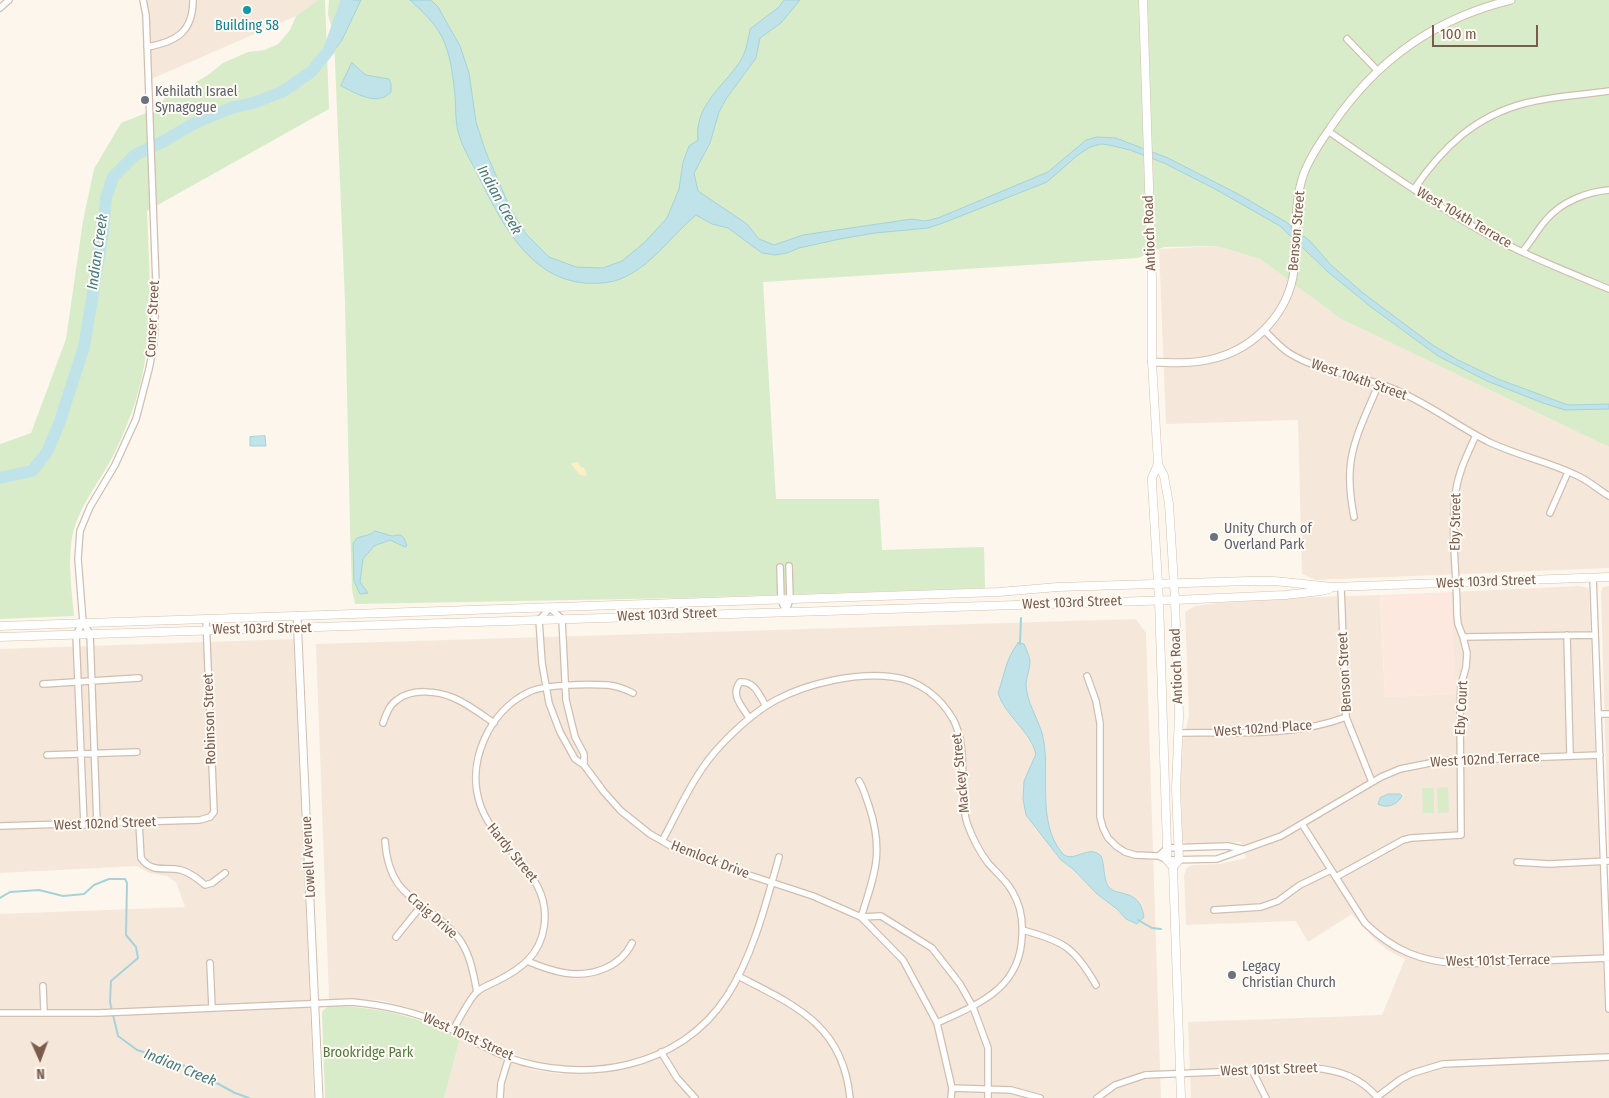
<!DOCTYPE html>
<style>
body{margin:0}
#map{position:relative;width:1609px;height:1098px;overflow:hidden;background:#fdf6ec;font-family:"Fira Sans Condensed",sans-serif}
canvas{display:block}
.north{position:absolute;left:15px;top:1033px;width:50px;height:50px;-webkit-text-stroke:4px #fffaf3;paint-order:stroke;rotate:178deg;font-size:14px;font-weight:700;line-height:20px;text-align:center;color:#7a5c4d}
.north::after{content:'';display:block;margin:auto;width:18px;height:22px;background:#7a5c4d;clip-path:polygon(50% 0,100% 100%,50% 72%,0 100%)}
.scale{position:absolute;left:1432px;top:25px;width:106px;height:22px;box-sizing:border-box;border:2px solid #7a5c4d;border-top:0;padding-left:6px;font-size:15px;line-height:18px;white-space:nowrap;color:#7a5c4d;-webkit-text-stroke:4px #fffaf3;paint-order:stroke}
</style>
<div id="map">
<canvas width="1609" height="1098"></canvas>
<div class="north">N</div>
<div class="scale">100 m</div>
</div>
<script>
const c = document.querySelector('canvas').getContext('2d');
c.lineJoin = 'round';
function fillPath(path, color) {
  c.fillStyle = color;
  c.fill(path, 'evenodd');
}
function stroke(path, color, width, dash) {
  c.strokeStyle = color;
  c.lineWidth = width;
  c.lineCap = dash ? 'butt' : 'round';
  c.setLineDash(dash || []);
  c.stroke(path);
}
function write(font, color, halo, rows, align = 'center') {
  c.font = font + ' "Fira Sans Condensed",sans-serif';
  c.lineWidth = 4;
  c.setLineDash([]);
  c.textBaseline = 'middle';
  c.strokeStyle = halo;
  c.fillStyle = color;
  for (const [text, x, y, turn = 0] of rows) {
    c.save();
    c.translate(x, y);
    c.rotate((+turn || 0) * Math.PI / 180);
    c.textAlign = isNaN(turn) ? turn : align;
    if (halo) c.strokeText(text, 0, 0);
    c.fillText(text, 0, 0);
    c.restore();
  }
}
const residential = new Path2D(`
 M143,0H318L296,16L149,80Z
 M1217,246L1260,259L1341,319L1609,447V568L1316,580L1302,574L1298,420L1166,424L1159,249Z
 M1580,586L1588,588L1589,593L1605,1007H1609V1098H1191L1188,1022L1382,1015L1405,959L1389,951L1377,942L1352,914L1308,942L1296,921L1186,925L1184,876L1186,869L1191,865L1219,864L1246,858L1241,842L1188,844L1182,841L1180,752L1189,716L1185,612L1195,606L1218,603L1290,598L1380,595L1385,697L1455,694L1451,592Z
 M1609,586V871L1601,592L1603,587Z
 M1136,619L1146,633L1161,1098H444L460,1038L516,1064L534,1070L561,1074L562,1067L538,1062L502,1050L429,1014L403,1006L378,1000L329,999L316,644Z
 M295,639L314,1098H0V914L185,907L176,882L167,876L150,873L137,866L0,873V649Z`);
const commercial = new Path2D(`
 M1451,592L1456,694L1385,697L1380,595Z`);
const green = new Path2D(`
 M318,0H325L329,109L147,211C149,269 155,328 140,385C134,409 124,434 113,456C100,481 80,505 73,533C67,558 72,591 74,616L0,619V444L31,433L66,339L83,221L94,169L121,123L156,109L167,96L186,88L208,75L223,63L248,52L265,50L278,44L290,30L296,16Z
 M329,0H1609V447L1341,319L1260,259L1217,246L1164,247L1138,258L763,282L776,499H879L882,550L984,547L985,588L682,598L355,604L352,590L350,528L345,302L334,38L328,14Z
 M1448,787L1449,812L1438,813L1437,788Z
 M1422,788H1434V813H1423Z
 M338,1006C384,1008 420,1017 460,1038L444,1098H325L322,1012C326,1006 331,1006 338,1006Z`);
const sand = new Path2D(`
 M576,462L579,463L580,467L584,468L587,475L585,476L580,475L571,464L572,463Z`);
const water = new Path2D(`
 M342,0H361L342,40L335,49C334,33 336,15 342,0Z
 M410,0H431L438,7L460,46L469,73L476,122L485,150L511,210L526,234L549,257L576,267L603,268L622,261L645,242L667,218L679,189L683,162L689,146L698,140C694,106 722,88 739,63C746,53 748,41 750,29L779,7L784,0H800L781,23L760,38L756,58L726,99L719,112L710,143L694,173L698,191L747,224L759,239L774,245L803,235L912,219L925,221L938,218L1048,172L1086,140L1097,137L1116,138L1168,158L1240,195L1286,222L1310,241L1331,265L1363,293L1434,346L1458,360L1498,379L1568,405L1609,404V409L1565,410L1543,403L1487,381L1438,356L1371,307L1328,272L1280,226L1215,189L1164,163L1130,150L1109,145L1101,144L1090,147L1078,155L1047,182L943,223L928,228L875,233L840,239L799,248L787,253L775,255L762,253L728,228L712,224L696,215C672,235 654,263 625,277C613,283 598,284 584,283C528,278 500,220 478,175C472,163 464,150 460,138C455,125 456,110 455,96C453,77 451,55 442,37C435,23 422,11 410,0Z
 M352,63L366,75L389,79L391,84V92C377,107 356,93 341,86Z
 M265,436L266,446H250V437Z
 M375,531L392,536L400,535L404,538L407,546L405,547L390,540L374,546L363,559L360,582L368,593L360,594L354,581L353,543L357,538L371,534Z
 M1018,643L1024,644C1026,649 1030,657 1030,662C1030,670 1026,677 1026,685C1027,702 1037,717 1042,733C1052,770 1035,820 1062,853C1073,865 1088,843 1101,856C1105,865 1103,878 1108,886C1116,898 1139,886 1144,917L1137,924L1126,919L1117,909L1097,894L1073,869L1061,860L1026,815L1023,799L1024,781L1036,754C1030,730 1005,716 998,693C1005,674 1005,660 1018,643Z
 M1388,794H1400L1402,796C1397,805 1387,809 1378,804L1380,798Z`);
const stream = new Path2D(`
 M1020,644L1021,618
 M0,898L10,892L39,890L63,896L84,894L94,885L109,879H125L127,883L126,935L136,947L138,958L111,981L110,1002L118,1036L137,1050L161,1057L187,1067L235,1093L249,1098
 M1138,920L1152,928L1161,929`);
const river = new Path2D(`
 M0,478L32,471L47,452L59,424L84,347L103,233L106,198L113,177L135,155L164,141L195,123L231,108L253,103L282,92L311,72L329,50L347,0`);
const minor = new Path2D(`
 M0,8L9,0
 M1347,39L1377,70
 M147,47C176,42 193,32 193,0
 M1328,131C1376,164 1424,198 1474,227C1517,252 1563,270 1609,289
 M1414,189C1443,147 1475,116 1526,103C1553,96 1582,95 1609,91
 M1522,252C1531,242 1537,230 1546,220C1561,202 1586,192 1609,190
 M1264,330C1272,338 1280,347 1289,353C1321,373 1362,375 1396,390C1429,404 1457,426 1489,442C1518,456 1551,462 1580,477C1590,482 1599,490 1609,496
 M1550,513L1568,472
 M1354,517C1351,501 1349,486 1350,471C1351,441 1368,411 1379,383
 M780,567L781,600L786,611
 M1593,577L1609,1009
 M1341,587L1346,717L1372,782
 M786,611L790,599L789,566
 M83,622L76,635L84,825
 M1567,635L1570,755
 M1463,637L1595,635
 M1087,676L1096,701L1100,723V817L1103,828L1108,838L1116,846L1125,852L1135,855L1159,856L1167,860L1217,859L1281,836L1381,777L1400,769L1440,761L1600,755
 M43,684L139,678
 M1598,714H1609
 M749,718C742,706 730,695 740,682C755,681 759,695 766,706
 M383,723C386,715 389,705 397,700C412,688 438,691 454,698C468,704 481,714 494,723
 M1178,733C1232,732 1295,737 1346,717
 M47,755L137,752
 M584,765V754L575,737L566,700L562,619L550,608L539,620L542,663L549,703L560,732L575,759L584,765L604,792L621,811L650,834L676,849L749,875L813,896L861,917L903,960L937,1023L952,1088L951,1098
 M859,781C864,789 866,798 869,806C884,851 875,874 861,917
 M139,823L141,858C152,874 166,866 181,870C191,873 198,879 205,885L212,883L225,873
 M97,824L90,634L83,622L78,559L80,531L90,507L115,465L136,419L149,369L154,344L156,284L146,15L143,0
 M1302,824L1365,923C1394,951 1420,961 1460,964L1609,958
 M0,826L200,820L210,817L214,812L206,619
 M385,841C389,900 423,898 456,935C470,951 473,972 477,992
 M662,841C680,808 695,772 721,745C737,728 756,711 776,700C808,683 857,672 893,677C919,680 940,697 953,719C970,751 957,789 967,823C972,837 979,851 988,863C996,872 1006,880 1012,891C1020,904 1023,920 1022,935C1021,988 979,1004 937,1023
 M1159,856L1167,848L1228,846L1242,849
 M1517,862L1549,864L1609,861
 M1336,877L1403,840L1411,838L1461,835L1460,710L1461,685L1466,667L1467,653L1463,637L1458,624L1457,614C1457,573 1450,530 1456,490C1459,470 1468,453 1476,435
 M1214,910L1261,907L1278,901L1300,885L1331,870
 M861,917L881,916L932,948L960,984L973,1007L988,1048V1098
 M1022,930C1064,941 1075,948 1096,985
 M396,937L421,906
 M527,961C539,966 552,971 565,973C591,977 620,968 632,943
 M210,963L212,1008
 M738,976C796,1006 843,1025 850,1098
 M43,986L44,1012
 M0,1013H99L352,1002C382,1005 411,1010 439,1023C462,1034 484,1048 507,1057C584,1085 680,1069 727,996C753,956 766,903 779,857
 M453,1030C459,1020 469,999 477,992C482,987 491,984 497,981C521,969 540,955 544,927C553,873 495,850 480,804C466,762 489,711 529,692C546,684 589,684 608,685C617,686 625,689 633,693
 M661,1052L677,1078L695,1098
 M1252,1070L1266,1098
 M952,1088L1011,1090L1040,1098
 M1377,1097L1401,1079L1413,1073L1443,1064L1609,1057
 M500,1098L501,1083L509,1057
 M1097,1098L1115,1085L1145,1075L1313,1068C1339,1070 1360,1077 1378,1098`);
const tertiary = new Path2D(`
 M1152,362C1173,363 1195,364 1216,358C1256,347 1289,312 1294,270C1297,238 1293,203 1304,173C1311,155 1322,140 1333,124C1376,61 1436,18 1511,0
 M297,616L319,1098`);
const secondary = new Path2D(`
 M1143,0L1152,279V362L1158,464L1164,476L1169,504L1175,600L1179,716L1176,789L1179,860L1173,867
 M1158,464L1152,478V483L1159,600L1167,848V860L1173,867L1181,1098
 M0,626L999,592L1058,587L1249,581H1274L1333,587L1609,577
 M0,637L1175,600L1285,595L1321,591L1329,589`);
const markers = [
 [247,10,5,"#0f9aa8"],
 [145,100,5,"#6b7280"],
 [1214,537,5,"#6b7280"],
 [1232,975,5,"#6b7280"]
];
const cultureNames = [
 ["Building 58",247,26]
];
const worshipNames = [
 ["Kehilath Israel",155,92],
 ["Synagogue",155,108],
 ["Unity Church of",1224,529],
 ["Overland Park",1224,545],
 ["Legacy",1242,967],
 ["Christian Church",1242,983]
];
const streetNames = [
 ["West 104th Terrace",1464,218,30],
 ["Benson Street",1297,231,-85],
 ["Antioch Road",1150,233,-92],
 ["Conser Street",153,319,-87],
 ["West 104th Street",1359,380,19],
 ["Eby Street",1456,522,-89],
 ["West 103rd Street",1486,582,-2],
 ["West 103rd Street",1072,603,-2],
 ["West 103rd Street",667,615,-2],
 ["West 103rd Street",262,629,-1],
 ["Antioch Road",1177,666,-92],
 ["Benson Street",1345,672,-93],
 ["Eby Court",1462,708,-87],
 ["Robinson Street",210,719,-92],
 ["West 102nd Place",1263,729,-4],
 ["West 102nd Terrace",1485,760,-3],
 ["Mackey Street",961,773,-96],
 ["West 102nd Street",105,824,-2],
 ["Hardy Street",512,853,51],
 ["Lowell Avenue",309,857,-93],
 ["Hemlock Drive",710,860,21],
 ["Craig Drive",432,916,41],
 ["West 101st Terrace",1498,961,-1],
 ["West 101st Street",468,1037,24],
 ["West 101st Street",1269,1070,-2]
];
const parkNames = [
 ["Brookridge Park",368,1053]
];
const waterNames = [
 ["Indian Creek",499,200,61],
 ["Indian Creek",98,252,-82],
 ["Indian Creek",180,1068,22]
];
fillPath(residential, '#f5e8da');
fillPath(commercial, '#fde8e0');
fillPath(green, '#d8ecc9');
fillPath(sand, '#fcefc7');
fillPath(water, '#bfe3e8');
stroke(water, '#a5d3da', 1);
stroke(stream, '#a5d3da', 2);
stroke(river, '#bfe3e8', 12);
stroke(minor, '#d1beb0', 8);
stroke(tertiary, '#d1beb0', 9);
stroke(secondary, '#d6c0b0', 9);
stroke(minor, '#fff', 5.5);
stroke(tertiary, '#fff', 7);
stroke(secondary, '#fff', 8);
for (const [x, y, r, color] of markers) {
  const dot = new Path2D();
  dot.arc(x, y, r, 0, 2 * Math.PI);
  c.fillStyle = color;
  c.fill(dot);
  stroke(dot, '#fffaf3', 2);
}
write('14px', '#0d838f', '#fffaf3', cultureNames);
write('14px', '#5b616d', '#fffaf3', worshipNames, 'left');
write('14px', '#7a5c4d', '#fffaf3', streetNames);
write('14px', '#537a41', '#fffaf3', parkNames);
write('italic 15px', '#437c86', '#fffaf3', waterNames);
</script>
